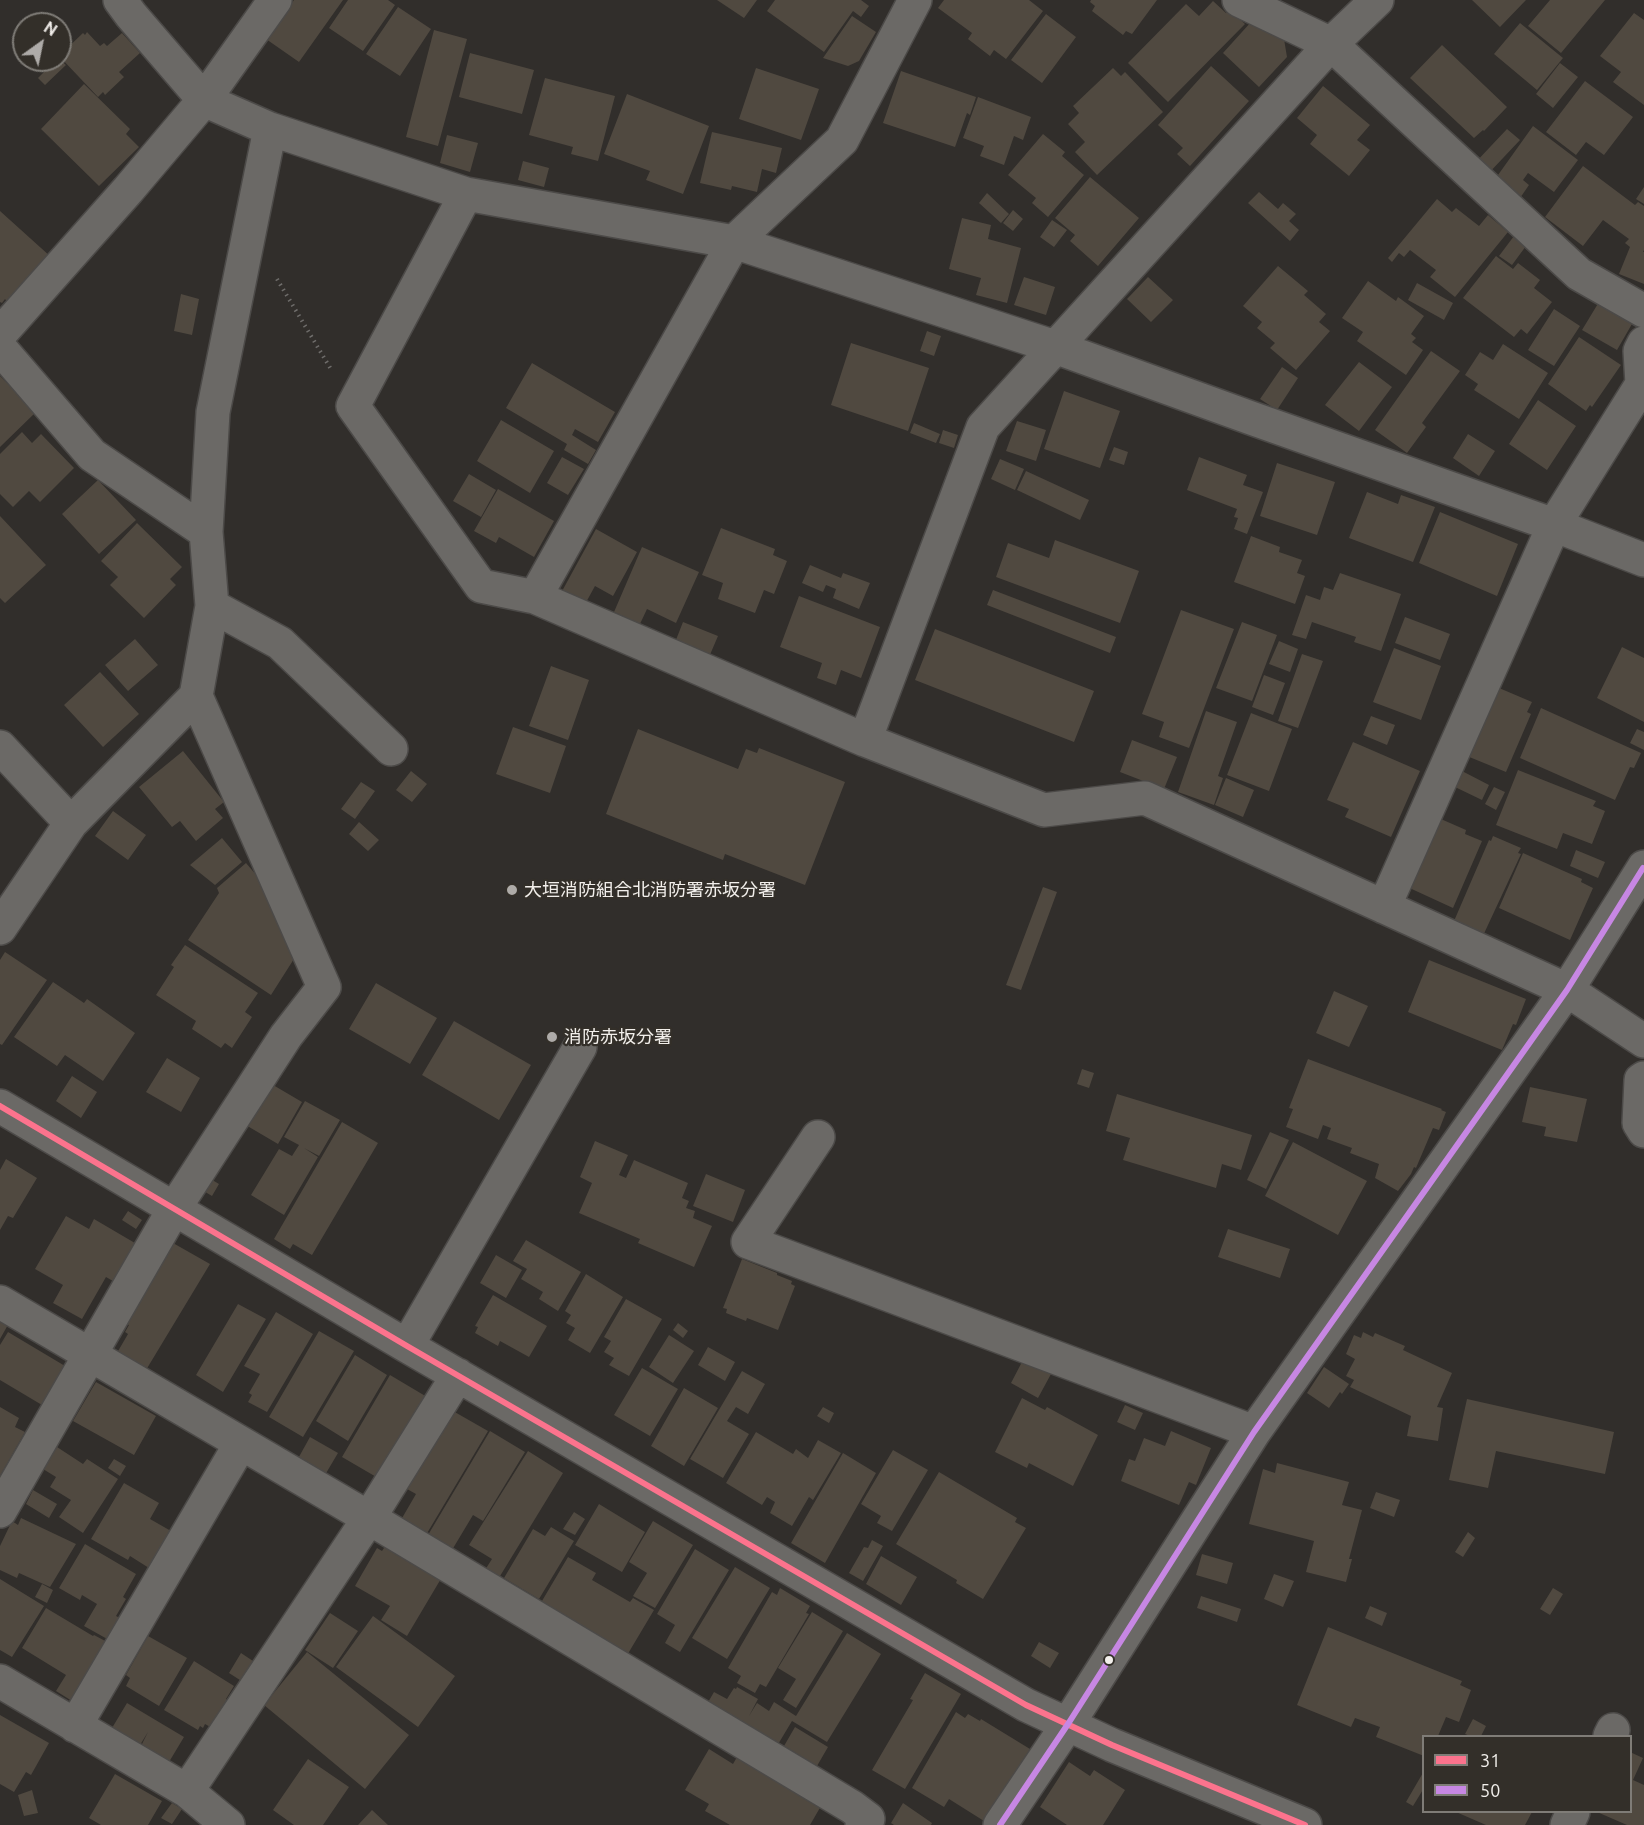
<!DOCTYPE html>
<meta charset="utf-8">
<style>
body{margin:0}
#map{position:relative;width:1644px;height:1825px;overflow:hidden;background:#312e2b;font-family:Ubuntu,sans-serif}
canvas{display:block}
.legend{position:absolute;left:1422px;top:1735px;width:210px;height:78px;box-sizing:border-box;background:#332f29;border:2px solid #7f7c77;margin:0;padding:8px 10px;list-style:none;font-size:18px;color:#f2efeb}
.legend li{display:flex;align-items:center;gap:12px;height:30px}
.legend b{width:30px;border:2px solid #7f7c77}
.north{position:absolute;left:12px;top:12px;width:60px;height:60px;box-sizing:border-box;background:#332f29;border:2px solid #7f7c77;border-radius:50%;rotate:33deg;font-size:16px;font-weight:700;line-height:24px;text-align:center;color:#f2efeb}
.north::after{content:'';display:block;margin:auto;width:21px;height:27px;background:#aeaba8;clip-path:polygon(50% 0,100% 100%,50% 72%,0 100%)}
</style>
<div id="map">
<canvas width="1644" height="1825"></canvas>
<ul class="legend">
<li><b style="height:8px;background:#fc738d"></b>31</li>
<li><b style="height:8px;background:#c787e3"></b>50</li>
</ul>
<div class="north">N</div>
</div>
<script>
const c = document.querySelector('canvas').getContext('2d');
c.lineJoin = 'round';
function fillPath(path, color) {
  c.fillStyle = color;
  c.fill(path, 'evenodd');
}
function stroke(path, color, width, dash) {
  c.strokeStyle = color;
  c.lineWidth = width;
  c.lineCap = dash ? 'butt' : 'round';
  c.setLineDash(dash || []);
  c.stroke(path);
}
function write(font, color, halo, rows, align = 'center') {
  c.font = font + ' Ubuntu,"Noto Sans JP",sans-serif';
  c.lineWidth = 4.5;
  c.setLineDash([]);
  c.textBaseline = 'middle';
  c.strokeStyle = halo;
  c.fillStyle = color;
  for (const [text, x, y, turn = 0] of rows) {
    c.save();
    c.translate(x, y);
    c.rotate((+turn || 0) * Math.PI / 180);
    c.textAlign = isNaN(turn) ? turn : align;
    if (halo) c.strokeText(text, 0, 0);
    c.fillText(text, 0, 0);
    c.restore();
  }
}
const building = new Path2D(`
 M294,0H343L299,62L266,39Z
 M348,0H388L395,5L363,51L329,28Z
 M717,0H757L744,18Z
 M775,0H861L869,6L861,17L853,11L824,52L767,11Z
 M944,0H1029L1043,11L1006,59L994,50L990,56L968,39L972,33L938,8Z
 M1091,0H1157L1132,34L1126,31L1123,35L1092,11L1095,6L1090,2Z
 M1472,0H1526L1500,27Z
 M1550,0H1605L1561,53L1528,26Z
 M1213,1L1226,13L1230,10L1245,24L1168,102L1128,63L1186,4L1199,16Z
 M398,7L431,29L400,76L366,54Z
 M1634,13L1644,20V105L1613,82L1621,72L1600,56Z
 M1046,14L1076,37L1042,83L1011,60Z
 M852,16L876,32L859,61L848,66L823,58Z
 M1251,22L1284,39L1287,57L1259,87L1223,53Z
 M1520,23L1563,58L1537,90L1494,54Z
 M434,30L467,39L438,146L406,137Z
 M87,32L100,46L104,43L107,46L122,33L140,53L119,72L124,77L105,95L103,92L98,97L60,57V55L83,33L85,35Z
 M1442,45L1507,107L1484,131L1483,130L1474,138L1410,78Z
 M470,53L534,70L522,114L459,97Z
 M56,60H60L66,65L45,85L38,78Z
 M1560,63L1578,77L1553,108L1536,94Z
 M1211,66L1249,101L1190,166L1177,154L1183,148L1158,125Z
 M756,68L819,89L801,140L739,119Z
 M1113,68L1121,76L1125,72L1163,112L1097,175L1075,152L1085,142L1068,124L1079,113L1073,106Z
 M901,71L976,97L970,115L967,113L955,147L883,123Z
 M545,78L615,96L598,161L571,154L573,147L529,135Z
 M1585,81L1633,117L1604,155L1586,142L1576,155L1546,132Z
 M84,84L130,129L126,134L139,147L99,186L41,129Z
 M1323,86L1370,125L1357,140L1370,150L1349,176L1310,144L1317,135L1297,118Z
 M627,94L709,126L683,194L646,180L650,171L604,154Z
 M978,97L1031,117L1023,140L1014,136L1004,165L980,156L984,146L963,138Z
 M1533,126L1578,160L1554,192L1528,173L1523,180L1529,185L1518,201L1493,182Z
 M1507,129L1520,140L1487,175L1474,164Z
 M712,132L782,148L776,173L762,169L757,192L732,186L731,190L700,183Z
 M1043,134L1065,152L1062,156L1084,175L1048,217L1032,203L1036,198L1008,175Z
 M447,135L478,143L470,172L440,163Z
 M523,161L549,168L544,187L518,180Z
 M1583,166L1635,205L1638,202L1644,206V250L1643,252H1644V284L1619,274L1630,247L1625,243L1629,239L1603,220L1583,246L1545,217Z
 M1090,177L1139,218L1098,266L1070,241L1075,235L1055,218Z
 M1644,187V204L1636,199Z
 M1259,192L1278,209L1283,203L1296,214L1289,221L1299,230L1290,241L1248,203Z
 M987,193L1009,214L1001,223L979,203Z
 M1437,199L1452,212L1456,208L1479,226L1488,215L1508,232L1455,297L1430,277L1436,270L1410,250L1404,257L1399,253L1392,262L1388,258Z
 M1013,210L1023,219L1013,231L1003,223Z
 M0,211L51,257L9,304L5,299L2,303L0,302Z
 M962,218L991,225L988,239L1021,248L1007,303L976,295L981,278L949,269Z
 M1052,220L1067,230L1054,247L1040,237Z
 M1514,236L1526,246L1512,265L1499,256Z
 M1496,256L1513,269L1518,263L1540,280L1534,288L1552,302L1527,334L1521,329L1514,337L1463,298Z
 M1278,266L1308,291L1304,295L1326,314L1319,322L1330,331L1296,370L1270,348L1275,343L1257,328L1262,322L1243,306Z
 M1024,277L1055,287L1046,315L1014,305Z
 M1148,277L1173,300L1151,322L1127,299Z
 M1368,281L1396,301L1398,297L1424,316L1411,334L1416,338L1412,342L1423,350L1406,375L1357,341L1363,332L1342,318Z
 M1417,283L1453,303L1444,320L1408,300Z
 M181,294L199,299L192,335L174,331Z
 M1602,297L1636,317L1617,350L1582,330Z
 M1554,309L1580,326L1554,366L1528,350Z
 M927,331L941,336L934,356L920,351Z
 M1579,337L1621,365L1592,407L1590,405L1586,411L1548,384Z
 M851,343L929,368L908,431L831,405Z
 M1503,344L1548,373L1519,419L1474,390L1478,384L1465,375L1480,352L1493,360Z
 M1431,351L1460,371L1422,423L1426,427L1407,453L1375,430Z
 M1359,362L1392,387L1359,431L1325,405Z
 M532,363L615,412L598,442L575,429L572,435L596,450L588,464L564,450L567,444L506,408Z
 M1282,367L1298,378L1277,410L1260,399Z
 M0,376L36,412L0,447Z
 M1064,391L1120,411L1100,468L1044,449Z
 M1538,400L1576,426L1547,470L1509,444Z
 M501,420L554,451L530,493L477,461Z
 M1017,421L1046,430L1036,461L1006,451Z
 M914,423L940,434L936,443L910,433Z
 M943,430L958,435L954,448L939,443Z
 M22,432L32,443L41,434L74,468L40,502L29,491L13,507L0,494V454Z
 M1468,434L1495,451L1479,476L1453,458Z
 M1114,447L1128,452L1124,465L1109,460Z
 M562,457L584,469L568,495L547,483Z
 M1199,457L1247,475L1243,485L1263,492L1247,534L1234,529L1238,518L1234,517L1237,509L1187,490Z
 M1000,459L1024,469L1015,490L991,479Z
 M1277,463L1335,482L1317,535L1260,516Z
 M1026,471L1089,500L1080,520L1017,490Z
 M469,474L496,490L481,517L453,501Z
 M98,480L136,520L99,554L62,514Z
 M498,489L554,521L534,557L499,537L496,543L474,531Z
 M1367,492L1398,504L1401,495L1435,507L1413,562L1349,538Z
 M1440,512L1518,544L1497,596L1419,563Z
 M0,516L46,565L5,603L0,598Z
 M137,523L182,567L170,579L176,585L144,618L110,585L118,577L101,561Z
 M721,528L775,549L773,555L787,561L774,594L764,590L755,613L718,599L723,583L702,575Z
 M596,529L637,552L613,596L595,586L584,606L561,593Z
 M1251,536L1280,547L1279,552L1302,560L1297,573L1305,576L1295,604L1234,582Z
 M1055,540L1139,571L1120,623L996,577L1008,543L1049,558Z
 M642,547L699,572L676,623L647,609L640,624L614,612Z
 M810,565L841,578L843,573L870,583L859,609L833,598L836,589L826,585L823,592L802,583Z
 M1340,573L1401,594L1381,651L1354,642L1356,637L1312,622L1306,639L1292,635L1306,595L1320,600L1324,587L1333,590Z
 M993,590L1116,637L1110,653L987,605Z
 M799,596L880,627L861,678L841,670L836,685L817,678L822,663L780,647Z
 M1181,610L1234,629L1189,748L1159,737L1164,722L1142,714Z
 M1405,617L1450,634L1440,660L1395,643Z
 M683,622L718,636L706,664L672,650Z
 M1242,622L1277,635L1252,701L1216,688Z
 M935,629L1094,691L1074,742L915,680Z
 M135,639L158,665L128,691L105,665Z
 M1279,641L1298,649L1290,672L1269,664Z
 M1622,647L1644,658V722L1597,698Z
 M1394,648L1441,666L1421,720L1373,702Z
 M1302,654L1323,661L1298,728L1278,721Z
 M551,666L589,680L568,740L529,726Z
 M100,672L139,714L103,747L64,705Z
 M1264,675L1285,683L1273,715L1252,707Z
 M1492,685L1532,702L1527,712L1531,714L1506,772L1462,754Z
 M1541,708L1641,753L1634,768L1630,767L1615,800L1520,758Z
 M1206,711L1237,722L1218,776L1223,778L1214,805L1178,792Z
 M1251,713L1292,729L1269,791L1227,775Z
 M1371,716L1395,725L1387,745L1363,735Z
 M513,727L566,746L550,793L496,774Z
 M638,729L738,769L746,749L757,753L759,748L845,782L805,885L725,854L723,860L606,814Z
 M1637,729L1644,732V750L1630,743Z
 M1132,740L1177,757L1164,789L1120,772Z
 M1353,742L1420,771L1391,837L1345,817L1349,809L1327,800Z
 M183,751L224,802L215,809L223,818L196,841L180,821L172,827L139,787Z
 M1518,770L1596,801L1593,806L1605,811L1592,844L1563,833L1557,849L1496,825Z
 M411,771L427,784L412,802L396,790Z
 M1462,771L1489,785L1482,800L1455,787Z
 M1226,778L1254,790L1243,817L1215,805Z
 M361,782L375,791L355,819L341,809Z
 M1494,787L1505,792L1496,810L1485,804Z
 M113,811L146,835L128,860L95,836Z
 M1434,816L1466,830L1465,834L1482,841L1453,908L1403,885Z
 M359,822L379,840L368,851L349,834Z
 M1493,836L1521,848L1518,853L1521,854L1481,940L1451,928L1489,840L1491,841Z
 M222,838L242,862L215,885L190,865Z
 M1576,850L1605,862L1598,878L1570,866Z
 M1523,853L1582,879L1581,882L1593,888L1570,940L1499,908Z
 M246,863L270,891L299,951L271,995L188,940L219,893L217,888Z
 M1043,887L1057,892L1021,990L1006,985Z
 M185,945L258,993L245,1012L252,1017L232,1048L225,1043L221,1048L192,1029L196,1021L156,995L174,967L171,965Z
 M5,952L47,980L2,1045L0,1044V960Z
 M1429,960L1526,999L1516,1025L1513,1024L1502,1050L1408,1012Z
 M53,982L84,1003L87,999L135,1033L103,1081L65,1055L57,1066L14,1037Z
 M376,983L437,1018L410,1064L349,1029Z
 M1334,991L1368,1006L1349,1047L1316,1033Z
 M454,1021L531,1065L499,1120L422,1075Z
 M167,1058L200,1078L181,1112L146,1092Z
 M1308,1059L1442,1109L1441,1110L1446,1112L1439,1130L1433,1128L1416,1168L1414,1167L1411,1174L1398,1191L1375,1178L1379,1164L1350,1153L1352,1148L1327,1139L1331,1128L1323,1125L1318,1139L1286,1127L1293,1109L1289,1108Z
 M1082,1069L1094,1073L1089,1088L1077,1084Z
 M72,1076L97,1092L81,1118L56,1101Z
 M268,1082L302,1102L278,1144L244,1124Z
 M1530,1087L1587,1099L1577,1142L1544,1136L1546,1127L1522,1122Z
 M1117,1094L1252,1135L1241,1170L1222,1164L1216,1188L1123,1160L1130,1138L1106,1131Z
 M305,1101L340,1120L319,1156L304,1148L318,1157L284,1215L251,1195L279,1149L292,1156L299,1145L284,1137Z
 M342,1122L378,1143L312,1255L293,1244L290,1249L274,1239Z
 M1270,1132L1289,1140L1266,1189L1247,1180Z
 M595,1141L628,1155L619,1175L626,1178L634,1160L688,1183L682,1198L689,1201L686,1208L695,1211L693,1218L712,1226L694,1267L638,1243L640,1239L579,1213L592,1183L580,1177Z
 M1293,1142L1367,1181L1338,1235L1265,1196Z
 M6,1159L37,1178L13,1218L8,1216L0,1230V1170Z
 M706,1174L745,1190L733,1222L693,1206Z
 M209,1178L219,1184L212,1196L202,1190Z
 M128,1211L142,1220L136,1229L122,1220Z
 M66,1216L89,1229L94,1219L140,1246L118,1284L106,1277L82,1319L53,1303L63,1285L35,1269Z
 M1228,1229L1290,1249L1280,1278L1218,1257Z
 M526,1240L581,1272L558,1311L539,1299L543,1292L521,1279L527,1269L513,1261Z
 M173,1243L210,1264L143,1375L114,1358L128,1334L125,1332L129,1325L126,1324Z
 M496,1255L522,1270L506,1298L480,1283Z
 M742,1259L777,1273V1275L792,1281L791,1284L795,1286L778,1330L747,1318L746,1321L726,1313L727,1309L723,1308Z
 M586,1274L623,1297L590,1353L568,1340L575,1328L566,1323L571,1315L565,1311Z
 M493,1295L547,1326L529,1357L500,1341L498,1346L475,1333L478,1327L475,1326Z
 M626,1299L662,1319L629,1376L609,1365L614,1358L604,1352L611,1341L604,1337Z
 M238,1304L266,1319L223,1392L196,1375Z
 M276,1312L313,1334L267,1412L248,1402L252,1395L249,1393L260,1374L244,1366Z
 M0,1318L9,1323L0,1339Z
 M678,1323L688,1331L683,1338L673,1330Z
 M319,1331L354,1351L303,1437L269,1417Z
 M8,1332L65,1366L42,1405L0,1380V1345Z
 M1363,1332L1373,1337L1375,1333L1405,1346L1403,1350L1452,1373L1437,1407L1443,1408L1438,1441L1407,1436L1411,1416L1350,1387L1354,1380L1346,1376L1355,1359L1346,1354L1354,1335L1361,1338Z
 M669,1335L694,1351L673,1383L649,1367Z
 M708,1347L735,1362L725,1381L698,1365Z
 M355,1355L387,1375L348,1441L316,1421Z
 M1023,1360L1051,1374L1038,1398L1011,1383Z
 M1324,1367L1349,1384L1342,1394L1340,1392L1329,1408L1307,1393Z
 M642,1368L678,1389L650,1436L614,1415Z
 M742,1371L765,1384L748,1414L736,1407L727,1421L749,1434L723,1478L690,1459Z
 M390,1375L427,1397L378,1478L342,1457Z
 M96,1382L156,1416L134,1455L73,1421Z
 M684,1388L718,1408L684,1466L651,1446Z
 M1022,1398L1045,1410L1047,1407L1098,1435L1073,1486L1029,1463L1027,1468L995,1452Z
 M1467,1399L1614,1432L1605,1474L1496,1451L1488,1488L1449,1480Z
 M1125,1405L1143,1413L1135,1430L1117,1422Z
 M0,1407L19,1418L15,1427L25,1432L0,1476Z
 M823,1407L834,1413L829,1423L817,1416Z
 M453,1411L488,1431L423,1540L398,1525L416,1494L407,1489Z
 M490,1431L525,1452L483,1521L473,1515L449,1555L425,1540Z
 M1171,1431L1211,1448L1196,1485L1189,1482L1179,1505L1121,1481L1129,1459L1135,1461L1144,1438L1165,1446Z
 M756,1432L793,1454L796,1449L808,1458L818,1440L841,1453L813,1500L809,1497L792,1526L770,1513L775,1502L767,1497L762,1505L726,1483Z
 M310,1437L338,1453L322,1480L295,1464Z
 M57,1447L83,1464L87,1459L118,1479L83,1533L59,1517L71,1500L50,1487L56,1477L43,1469Z
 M893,1450L928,1470L892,1531L877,1523L881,1516L861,1504Z
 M528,1451L563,1473L497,1581L483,1573L492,1559L469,1545Z
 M843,1453L876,1473L825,1563L791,1543Z
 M114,1459L126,1466L120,1476L108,1468Z
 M1277,1463L1349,1482L1342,1505L1362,1510L1349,1559H1352L1346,1582L1306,1572L1314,1541L1249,1524L1263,1469L1275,1473Z
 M939,1472L1017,1518L1015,1522L1026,1528L983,1599L956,1583L957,1580L896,1544Z
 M124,1483L159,1503L150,1519L171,1531L149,1568L130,1556L128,1560L91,1539Z
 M33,1490L57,1504L49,1518L26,1504Z
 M1376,1492L1400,1500L1394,1517L1370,1508Z
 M599,1504L645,1532L622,1572L575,1545Z
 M574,1512L585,1519L575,1535L563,1529Z
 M21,1518L76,1544L50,1587L19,1573L17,1578L0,1570V1546L12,1521L18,1525Z
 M653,1521L693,1545L655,1608L633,1596L647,1573L629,1562Z
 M551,1527L574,1541L539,1599L504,1578L533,1529L545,1536Z
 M1468,1532L1475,1538L1463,1557L1455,1552Z
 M872,1540L883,1546L863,1581L849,1573L864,1547L868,1548Z
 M85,1544L136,1574L123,1597L126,1599L116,1616L122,1619L109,1640L84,1626L97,1604L82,1595L80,1600L59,1588Z
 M386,1545L442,1577L407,1636L381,1620L390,1606L355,1586L377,1548L382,1551Z
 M695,1549L729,1570L680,1652L665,1643L675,1625L657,1614Z
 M1202,1554L1233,1563L1227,1584L1196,1575Z
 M881,1556L917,1577L901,1605L866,1584Z
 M568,1557L596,1573L592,1580L630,1602L633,1598L654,1610L626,1657L539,1606Z
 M735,1567L770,1588L727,1659L692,1638Z
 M1274,1574L1294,1581L1283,1607L1264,1599Z
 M0,1579L44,1606L12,1657L0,1650Z
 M42,1584L53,1590L47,1603L35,1597Z
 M780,1588L810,1606L806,1613L809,1614L766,1687L760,1684L755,1693L737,1683L741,1676L728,1668L772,1592L777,1595Z
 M1553,1588L1563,1594L1550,1615L1540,1609Z
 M1201,1596L1241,1609L1237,1622L1197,1608Z
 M1370,1606L1387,1613L1382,1626L1365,1618Z
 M46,1608L93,1636L94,1635L107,1642L72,1701L56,1691L66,1675L22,1648Z
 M812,1612L843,1631L796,1708L783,1700L796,1679L778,1668Z
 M330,1613L358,1631L333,1668L305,1650Z
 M373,1616L455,1676L418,1727L336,1667Z
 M1328,1627L1462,1681L1460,1685L1471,1690L1459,1722L1446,1717L1438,1736H1424V1756L1376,1737L1380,1727L1355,1718L1351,1727L1297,1705Z
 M847,1633L881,1654L827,1742L792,1721L777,1746L707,1704L714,1692L727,1699L734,1688L736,1689L737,1687L758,1699L749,1716L757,1703L769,1711L774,1702L796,1716Z
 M148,1636L187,1658L159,1706L126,1686L130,1678L126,1675Z
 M1039,1642L1059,1653L1050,1668L1031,1656Z
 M307,1652L409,1735L365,1789L264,1705Z
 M241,1653L256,1663L243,1682L229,1673Z
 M194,1661L234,1686L226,1699L228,1701L212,1728L205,1724L203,1728L200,1726L198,1730L164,1710Z
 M925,1673L961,1694L905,1789L872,1770L913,1700L910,1699Z
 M127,1703L184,1737L169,1762L141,1746L148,1732L140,1745L112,1728Z
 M956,1712L965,1718L968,1714L980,1721L981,1719L1030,1749L984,1821L949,1799L944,1807L912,1788Z
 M0,1715L49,1743L31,1775L26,1772L14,1792L0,1784Z
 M1473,1719L1486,1726L1481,1736H1470L1465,1734Z
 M795,1727L828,1747L817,1766L784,1746Z
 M709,1749L733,1764L737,1757L821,1806L810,1825H730L705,1811L709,1804L685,1790Z
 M1630,1752L1643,1758L1633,1780L1644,1785V1825H1627L1597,1812H1630Z
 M308,1759L349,1787L323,1825H294L273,1810Z
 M1069,1762L1090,1776L1094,1770L1125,1790L1103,1825H1067L1040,1807Z
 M1424,1771V1788L1413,1806L1406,1802Z
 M115,1774L162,1801L148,1825H101L89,1818Z
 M32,1790L38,1813L24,1816L18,1795Z
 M172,1803L182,1809L172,1824L161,1818Z
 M903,1803L932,1823L931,1825H894L891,1823Z
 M372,1810L388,1825H358Z
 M1456,1812H1532L1525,1825H1486Z`);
const path = new Path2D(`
 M277,279L332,371`);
const minor = new Path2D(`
 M120,0L131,15L204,100L270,129L466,194L734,242L1055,347L1251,418L1554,525L1644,560
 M1377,0L1331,44L1579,274L1644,311
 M466,194L353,406L481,586L535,597L865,740L1044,810L1145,798L1567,990L1644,1041
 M0,334L128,190L204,100L275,0
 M0,348L92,455L206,532
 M535,597L734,242L842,140L915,0
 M212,606L280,643L391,749
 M865,740L983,427L1331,44L1239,0
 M0,747L71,823
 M1384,907L1554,525L1642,384L1640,351L1644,343
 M0,928L71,823L196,696
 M1644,1078L1641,1080L1639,1123L1644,1131
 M0,1106L407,1346L1026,1705L1112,1745L1305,1825
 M818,1137L748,1242L1254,1432
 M0,1302L369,1518L852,1807L868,1819L862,1825
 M407,1346L580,1047
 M0,1511L174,1209L286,1036L324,987L196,696L212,606L206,532L213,412L270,129
 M0,1681L187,1791L228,1825
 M75,1726L241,1443
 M1610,1736L1613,1730
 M187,1791L369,1518L458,1375
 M1000,1825L1068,1724L1254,1432L1567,990L1644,867
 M1567,1825L1573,1812`);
const bus1 = new Path2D(`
 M0,1106L407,1346L1026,1705L1112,1745L1305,1825`);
const bus2 = new Path2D(`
 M1000,1825L1068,1724L1254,1432L1567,990L1643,868`);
const markers = [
 [512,890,6,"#aeaba8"],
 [552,1037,6,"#aeaba8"],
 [1109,1660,5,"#f2efeb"]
];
const poiNames = [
 ["大垣消防組合北消防署赤坂分署",524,890],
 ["消防赤坂分署",564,1037]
];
fillPath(building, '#504940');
stroke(minor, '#4c4a48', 36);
stroke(path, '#6e6c6a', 4, [1.5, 4.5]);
stroke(minor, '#6b6966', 33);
stroke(bus1, '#fc738d', 6);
stroke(bus2, '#c787e3', 6);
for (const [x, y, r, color] of markers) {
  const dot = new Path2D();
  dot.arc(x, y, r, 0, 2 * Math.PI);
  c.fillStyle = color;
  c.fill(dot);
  stroke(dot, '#332f29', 2);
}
write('18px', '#f2efeb', '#332f29', poiNames, 'left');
</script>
